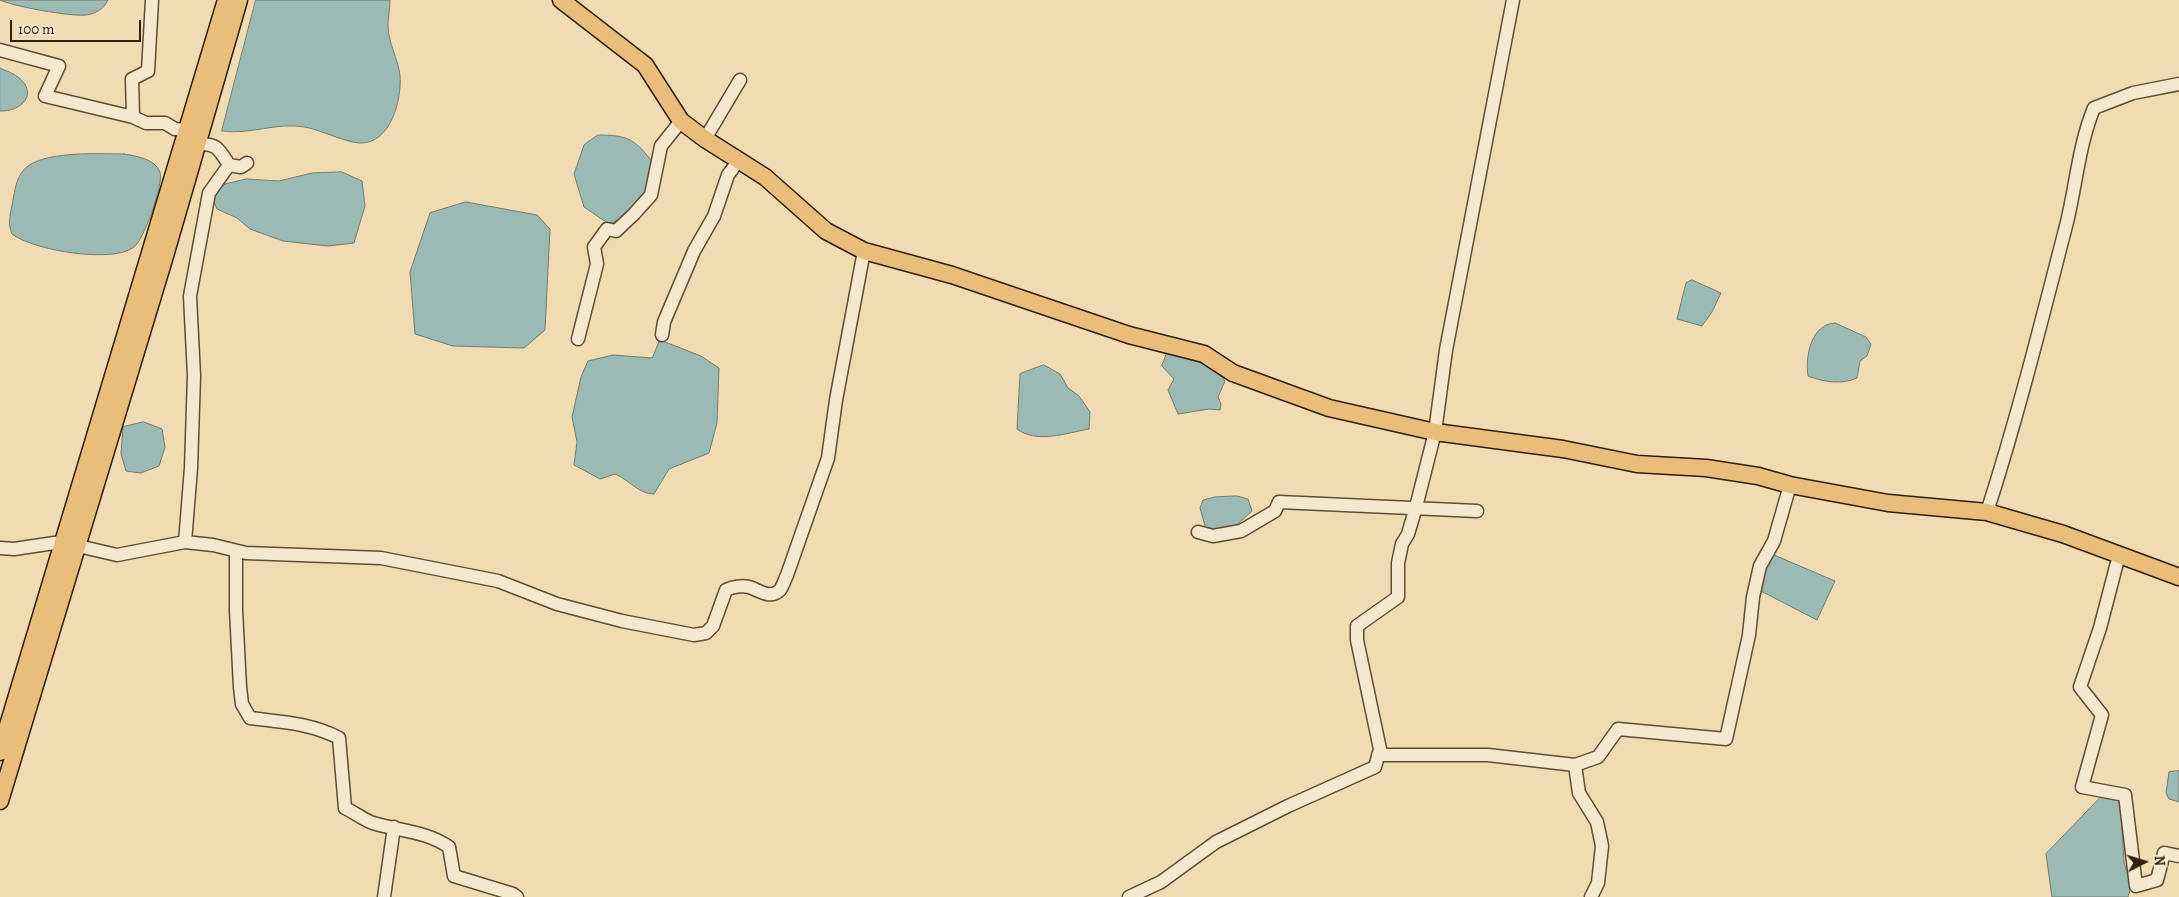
<!DOCTYPE html>
<style>
body{margin:0}
#map{position:relative;width:2179px;height:897px;overflow:hidden;background:#f0dbb3;font-family:Alegreya,serif}
canvas{display:block}
.north{position:absolute;left:2119px;top:837px;width:50px;height:50px;-webkit-text-stroke:4px #f5e8ce;paint-order:stroke;rotate:85deg;font-size:14px;font-weight:700;line-height:20px;text-align:center;color:#301e0f}
.north::after{content:'';display:block;margin:auto;width:18px;height:22px;background:#301e0f;clip-path:polygon(50% 0,100% 100%,50% 72%,0 100%)}
.scale{position:absolute;left:10px;top:20px;width:131px;height:22px;box-sizing:border-box;border:2px solid #301e0f;border-top:0;padding-left:6px;font-size:15px;line-height:18px;white-space:nowrap;color:#301e0f;-webkit-text-stroke:4px #f5e8ce;paint-order:stroke}
</style>
<div id="map">
<canvas width="2179" height="897"></canvas>
<div class="north">N</div>
<div class="scale">100 m</div>
</div>
<script>
const c = document.querySelector('canvas').getContext('2d');
c.lineJoin = 'round';
function fillPath(path, color) {
  c.fillStyle = color;
  c.fill(path, 'evenodd');
}
function stroke(path, color, width, dash) {
  c.strokeStyle = color;
  c.lineWidth = width;
  c.lineCap = dash ? 'butt' : 'round';
  c.setLineDash(dash || []);
  c.stroke(path);
}
const water = new Path2D(`
 M0,0H108C104,9 95,14 86,15C72,17 11,6 0,0Z
 M256,0H390C390,9 388,17 388,26C388,42 398,59 400,75C402,99 391,144 360,143C348,143 320,130 305,127C275,122 252,135 222,131Z
 M0,68C6,71 13,73 18,77C39,93 22,112 0,111Z
 M598,135C628,135 635,139 653,163L651,186L623,218L609,224L584,207L574,174L584,145Z
 M124,154C137,156 155,159 160,172C164,183 144,240 134,247C113,264 32,250 12,234C7,223 11,212 13,200C15,190 16,179 23,171C38,150 100,154 124,154Z
 M342,172L362,181L365,206L354,243L328,246L283,241L250,229L237,218L217,209L211,195L225,184L246,179L279,181L312,173Z
 M466,202L537,215L550,229L545,330L524,348L453,346L415,334L410,272L430,213Z
 M1692,280L1721,293L1712,312L1702,326L1677,319L1686,283Z
 M1835,323L1866,337L1871,344L1867,356L1860,361L1857,378C1842,385 1823,382 1808,376C1805,357 1811,324 1835,323Z
 M660,340L701,356L719,368L717,423L709,453L669,469L654,494C638,494 630,480 615,474L600,479L574,465L577,442L572,417L581,377L588,361L613,355L652,358Z
 M1167,353C1188,359 1211,362 1225,381L1218,397L1221,404L1220,410L1209,409L1178,414L1168,390L1174,379L1162,366Z
 M1044,365L1060,374L1068,388L1079,396L1090,412L1089,429C1066,433 1037,444 1017,429L1020,374Z
 M144,422L162,429L165,447L159,466L141,473L126,471L121,454L123,427Z
 M1237,496L1248,499L1252,511C1234,528 1231,531 1206,529L1200,508L1203,500L1215,497Z
 M1774,555L1835,581L1817,620L1759,590L1766,558Z
 M2179,771V802L2169,799L2166,793L2169,772Z
 M2101,797L2120,801L2124,862L2131,886L2128,897H2052L2046,854Z`);
const minor = new Path2D(`
 M152,0L148,71L132,79L133,117L146,123H165L175,129L187,130
 M0,50L59,66L45,96L133,117
 M705,139L740,80
 M229,165L241,167L247,163
 M662,335L664,322L694,251L714,216L728,175L739,160
 M578,339L597,264L594,247L607,229L616,231L634,214L651,195L661,146L681,121
 M1987,512C2018,416 2042,319 2067,222C2076,185 2079,144 2094,108L2133,93L2179,84
 M1198,532L1213,536L1241,531L1275,511L1279,502L1477,511
 M185,542L191,468L194,376L190,296L209,193L229,165C219,149 216,142 197,145
 M0,548L14,549L61,542L117,555L185,542L213,545L246,553L381,558L498,581L557,604L622,621L694,635L706,633L713,626L726,590C732,587 742,585 749,587C759,590 770,600 780,590C783,586 785,579 787,575L828,458L836,400L864,251
 M236,551V610L240,687L242,704L250,718C281,722 311,723 339,738L345,808C354,812 364,820 373,823C399,831 426,831 449,847L454,876L513,894L517,897
 M2119,555L2100,628L2080,687L2102,715L2082,787L2125,795L2136,886L2157,880L2164,853L2179,856
 M1378,755H1488L1575,765L1579,793L1597,822L1602,846L1598,883L1591,897
 M1575,765L1598,757L1618,729L1726,739L1749,635L1753,597L1760,566L1774,541L1790,485
 M384,897L394,827
 M1129,897L1161,882L1216,842L1288,806L1375,767L1380,749L1357,640V626L1398,597V563L1402,544L1408,534L1416,507L1435,432L1446,350L1513,0`);
const major = new Path2D(`
 M561,0L645,65L681,121L705,139L765,177L826,231L864,251L952,275L1129,335L1204,354L1233,373L1329,408L1435,432L1563,449L1637,464L1706,468L1758,476L1790,485L1888,503L1987,512L2063,534L2179,577
 M0,752C74,501 152,251 226,0
 M0,801L165,256L239,0`);
fillPath(water, '#9bbab3');
stroke(water, '#707c71', 1);
stroke(minor, '#604d38', 15);
stroke(major, '#301e0f', 19);
stroke(minor, '#f5e8ce', 12);
stroke(major, '#e8be7a', 16);
</script>
